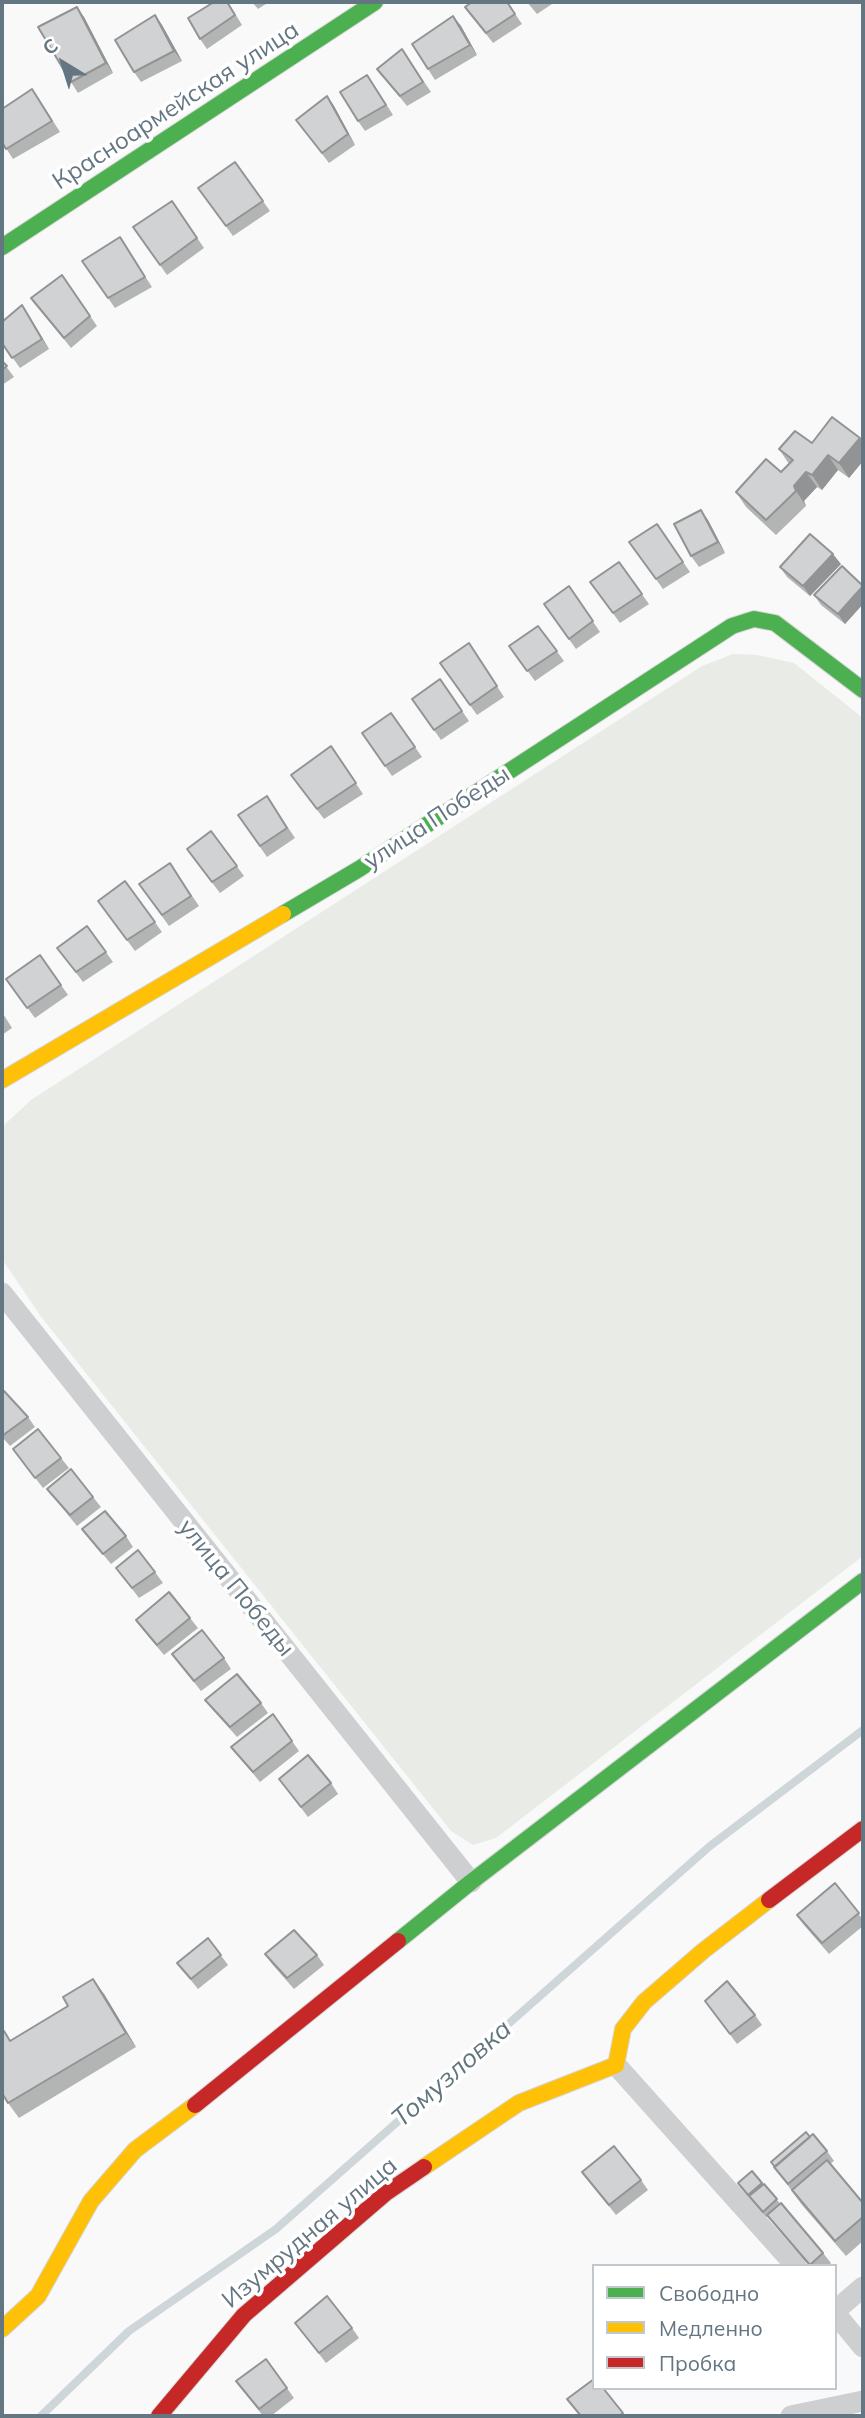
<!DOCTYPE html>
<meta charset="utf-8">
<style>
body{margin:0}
#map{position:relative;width:865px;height:2418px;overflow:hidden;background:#f9f9f9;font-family:Mulish,sans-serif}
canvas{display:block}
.frame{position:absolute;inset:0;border:4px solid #657683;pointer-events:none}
.legend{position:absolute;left:592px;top:2264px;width:245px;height:126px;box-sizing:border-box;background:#fff;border:2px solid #c1c8cd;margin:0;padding:9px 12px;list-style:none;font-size:21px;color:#657683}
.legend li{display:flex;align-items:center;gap:14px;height:35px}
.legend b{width:35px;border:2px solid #c1c8cd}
.north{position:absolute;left:28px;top:28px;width:70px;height:70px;-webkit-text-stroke:5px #fff;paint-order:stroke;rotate:322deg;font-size:19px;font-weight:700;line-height:28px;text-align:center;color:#657683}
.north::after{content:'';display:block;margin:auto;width:24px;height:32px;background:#657683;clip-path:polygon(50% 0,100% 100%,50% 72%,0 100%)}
</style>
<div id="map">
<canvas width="865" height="2418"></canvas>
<div class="frame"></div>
<ul class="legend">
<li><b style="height:9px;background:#4caf50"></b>Свободно</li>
<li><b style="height:9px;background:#ffc107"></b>Медленно</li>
<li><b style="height:9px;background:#c62828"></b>Пробка</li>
</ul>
<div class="north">С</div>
</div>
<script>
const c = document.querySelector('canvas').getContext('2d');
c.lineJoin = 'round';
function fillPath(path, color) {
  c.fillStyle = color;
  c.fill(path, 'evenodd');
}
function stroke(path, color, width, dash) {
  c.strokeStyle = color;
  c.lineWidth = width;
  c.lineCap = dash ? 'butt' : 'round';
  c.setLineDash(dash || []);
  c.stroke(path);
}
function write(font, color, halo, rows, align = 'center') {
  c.font = font + ' Mulish,sans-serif';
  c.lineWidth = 7;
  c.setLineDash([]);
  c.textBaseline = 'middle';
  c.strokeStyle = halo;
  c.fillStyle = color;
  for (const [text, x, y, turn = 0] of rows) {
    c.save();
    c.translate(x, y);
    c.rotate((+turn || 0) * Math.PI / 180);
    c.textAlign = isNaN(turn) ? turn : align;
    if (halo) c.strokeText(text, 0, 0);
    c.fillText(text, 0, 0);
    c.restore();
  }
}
const green = new Path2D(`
 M733,654L757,655L794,663L863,718V1556L496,1838L473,1845L451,1831L42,1318L2,1259V1127L31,1100L702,666Z`);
const stream = new Path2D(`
 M41,2416L129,2331L276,2229L710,1846L863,1730`);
const street = new Path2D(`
 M2,1293L471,1882
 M616,2065L796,2266
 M835,2311L863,2287
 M835,2313L863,2347
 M791,2416L863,2401`);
const fast = new Path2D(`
 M2,247L375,2
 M283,914L359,869L732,626L754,619L775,623L863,690
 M398,1941L471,1882L863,1581`);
const slow = new Path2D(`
 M2,1080L283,914
 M424,2167L519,2103L616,2065L623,2029L644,2002L703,1951L769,1900
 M2,2329L38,2296L91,2201L135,2150L195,2105`);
const jam = new Path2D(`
 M769,1900L863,1829
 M195,2105L398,1941
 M159,2416L244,2315L386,2193L424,2167`);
const wall = new Path2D(`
 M214,2H228L242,25L207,49L200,39Z
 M252,2H269L258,9Z
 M507,2L522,24L493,43L465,7Z
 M527,2H555L537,14Z
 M155,15L162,25L182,61L141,82L134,72Z
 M453,16L461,26L477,55L435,80L428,69Z
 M84,17L113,73L78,93L71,82Z
 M402,49L431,92L407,106L377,69Z
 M374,85L393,115L365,131L358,121Z
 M327,96L334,106L355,145L329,163L296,120Z
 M39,99L60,132L13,159L2,142Z
 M235,162L270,211L233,236L198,188Z
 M172,201L204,248L167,275L133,227Z
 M120,237L152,287L115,308L82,261Z
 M62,275L97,326L71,348L31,298Z
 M29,316L49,349L20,368L2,343Z
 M2,361L14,377L2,385Z
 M860,438L863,443V461L849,478L838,470L822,490L817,487L804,501L806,506L776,535L746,507L736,492L781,472L789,464L779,449L812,443Z
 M708,520L725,553L699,567L691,556Z
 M657,524L690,572L663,589L629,542Z
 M619,562L649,604L620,623L590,582Z
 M841,564L810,596L787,577L780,567Z
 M569,586L600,632L576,649L544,604Z
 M863,586V604L845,624L821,605L814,595Z
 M538,626L564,661L535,681L509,646Z
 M469,643L504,697L477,715L440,663Z
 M440,679L469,721L441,740L412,699Z
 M391,713L422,757L392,776L362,733Z
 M331,746L363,794L324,819L298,785Z
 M267,796L295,838L267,857L238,815Z
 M211,831L244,876L220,893L194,859Z
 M170,863L199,906L169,926L139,884Z
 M125,881L162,932L135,951L98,901Z
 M87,926L113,962L83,982L57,948Z
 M40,955L68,995L35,1018L6,979Z
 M2,1012L12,1028L2,1035Z
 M2,1392L28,1417L35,1427L10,1446L2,1437Z
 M13,1449L61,1458L69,1468L43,1488Z
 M47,1489L93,1497L101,1507L77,1526Z
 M82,1529L126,1536L133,1547L111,1564Z
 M116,1568L155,1572L163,1583L139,1598Z
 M190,1618L198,1628L164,1655L143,1630L136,1620Z
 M172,1654L224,1658L231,1669L201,1691Z
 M205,1700L261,1703L268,1713L237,1737L213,1710Z
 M273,1714L299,1751L260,1782L231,1747Z
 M279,1779L331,1783L338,1794L308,1817Z
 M835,1883L863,1920V1926L829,1954L804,1925L797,1915Z
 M208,1938L228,1965L198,1989L177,1963Z
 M265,1954L317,1955L324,1965L294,1989L272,1964Z
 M104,1994L136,2047L19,2118L8,2103L11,2041Z
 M705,2001L755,2015L762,2025L737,2044Z
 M810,2137L827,2151L834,2161L830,2164L863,2203V2241L846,2256L802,2205L771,2162Z
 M752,2171L823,2253L831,2263L828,2266H809L775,2225L768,2216L766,2217L741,2188L738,2183Z
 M582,2172L641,2180L648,2190L616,2215Z
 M295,2323L352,2328L359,2338L326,2363Z
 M266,2359L294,2398L271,2416H263L236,2381Z`);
const shadedWall = new Path2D(`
 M77,7L84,17L113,73L106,63Z
 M155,15L162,25L182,61L174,51Z
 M453,16L461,26L477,55L470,45Z
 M327,96L334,106L355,145L348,134Z
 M22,305L29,316L49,349L42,339Z
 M860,438L863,443V461L849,478L839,463Z
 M828,455L838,470L822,490L812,475Z
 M806,472L817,487L804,501L806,506L796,491L794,486Z
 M701,510L708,520L725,553L718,542Z
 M833,554L841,564L810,596L803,586Z
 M863,586V604L845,624L838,614Z
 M93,1979L104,1994L136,2047L126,2033Z`);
const building = new Path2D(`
 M214,2H227L235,15L200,39L188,18Z
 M472,2H507L515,14L486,33L465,7Z
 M77,7L106,63L71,82L38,27Z
 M155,15L174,51L134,72L115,40Z
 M453,16L470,45L428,69L412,44Z
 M402,49L423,82L400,96L377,69Z
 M367,75L386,105L358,121L340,92Z
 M32,89L52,121L6,149L2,142V109Z
 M327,96L348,134L322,153L296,120Z
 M235,162L263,201L226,226L198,188Z
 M172,201L197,238L160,265L133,227Z
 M120,237L145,277L108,298L82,261Z
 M62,275L90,316L64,338L31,298Z
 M22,305L42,339L12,358L2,343V322Z
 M2,361L7,366L2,370Z
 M832,417L860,438L839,463L828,455L812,475L806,472L794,486L796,491L766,520L736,492L766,459L781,472L793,460L779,449L795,431L812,443Z
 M701,510L718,542L691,556L674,524Z
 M657,524L683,562L656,579L629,542Z
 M810,534L833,554L803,586L780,567Z
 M619,562L642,594L613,613L590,582Z
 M842,566L863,586L838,614L814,595Z
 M569,586L593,621L569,639L544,604Z
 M538,626L557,651L527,671L509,646Z
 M469,643L497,686L470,705L440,663Z
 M440,679L462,711L434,730L412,699Z
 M391,713L415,747L385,766L362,733Z
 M331,746L356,783L317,809L291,775Z
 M267,796L287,828L260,846L238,815Z
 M211,831L237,866L212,882L187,849Z
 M170,863L191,896L162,915L139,884Z
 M125,881L155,922L127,940L98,901Z
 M87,926L106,952L76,972L57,948Z
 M40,955L61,985L27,1008L6,979Z
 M4,1391L28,1417L2,1436V1392Z
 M38,1429L61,1458L35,1478L13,1449Z
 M71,1469L93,1497L70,1515L47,1489Z
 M105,1511L126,1536L103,1554L82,1529Z
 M138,1550L155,1572L132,1588L116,1568Z
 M169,1592L190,1618L157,1645L136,1620Z
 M202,1630L224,1658L194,1681L172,1654Z
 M237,1674L261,1703L230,1727L205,1700Z
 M273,1714L292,1741L253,1772L231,1747Z
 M308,1755L331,1783L301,1807L279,1779Z
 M835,1883L859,1913L822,1943L797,1915Z
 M294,1930L317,1955L287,1978L265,1954Z
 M208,1938L221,1955L191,1979L177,1963Z
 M93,1979L126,2033L8,2103L2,2093V2033L4,2031L10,2041L68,2006L63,1997Z
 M727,1981L755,2015L730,2034L705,2001Z
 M806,2132L810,2137L775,2167L771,2162Z
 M813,2134L827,2151L788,2184L774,2167Z
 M614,2146L641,2180L609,2205L582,2172Z
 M827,2160L863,2203V2217L835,2241L792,2190Z
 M752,2171L762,2183L748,2195L738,2183Z
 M764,2184L777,2199L763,2212L749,2196Z
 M781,2203L823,2253L810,2265L767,2215Z
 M327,2296L352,2328L319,2353L295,2323Z
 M266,2359L287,2388L259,2409L236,2381Z
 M594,2379V2388H603L623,2413L619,2416H581L567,2399Z`);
const streetNames = [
 ["Красноармейская улица",176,106,-33],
 ["улица Победы",437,818,-33],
 ["улица Победы",236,1588,51],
 ["Изумрудная улица",310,2233,-40]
];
const waterNames = [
 ["Томузловка",452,2074,-41]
];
fillPath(green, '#e8ebe6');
stroke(stream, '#ced6d9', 8);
stroke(fast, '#d5d6d7', 18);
stroke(slow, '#d5d6d7', 18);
stroke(jam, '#d5d6d7', 18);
stroke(street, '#cecfd0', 21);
stroke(fast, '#4caf50', 16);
stroke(slow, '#ffc107', 16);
stroke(jam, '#c62828', 16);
fillPath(wall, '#b3b5b5');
fillPath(shadedWall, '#929394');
fillPath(building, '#d0d2d3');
stroke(building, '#929394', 2);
write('24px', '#657683', '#fff', streetNames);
write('italic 26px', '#60757c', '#fff', waterNames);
</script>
